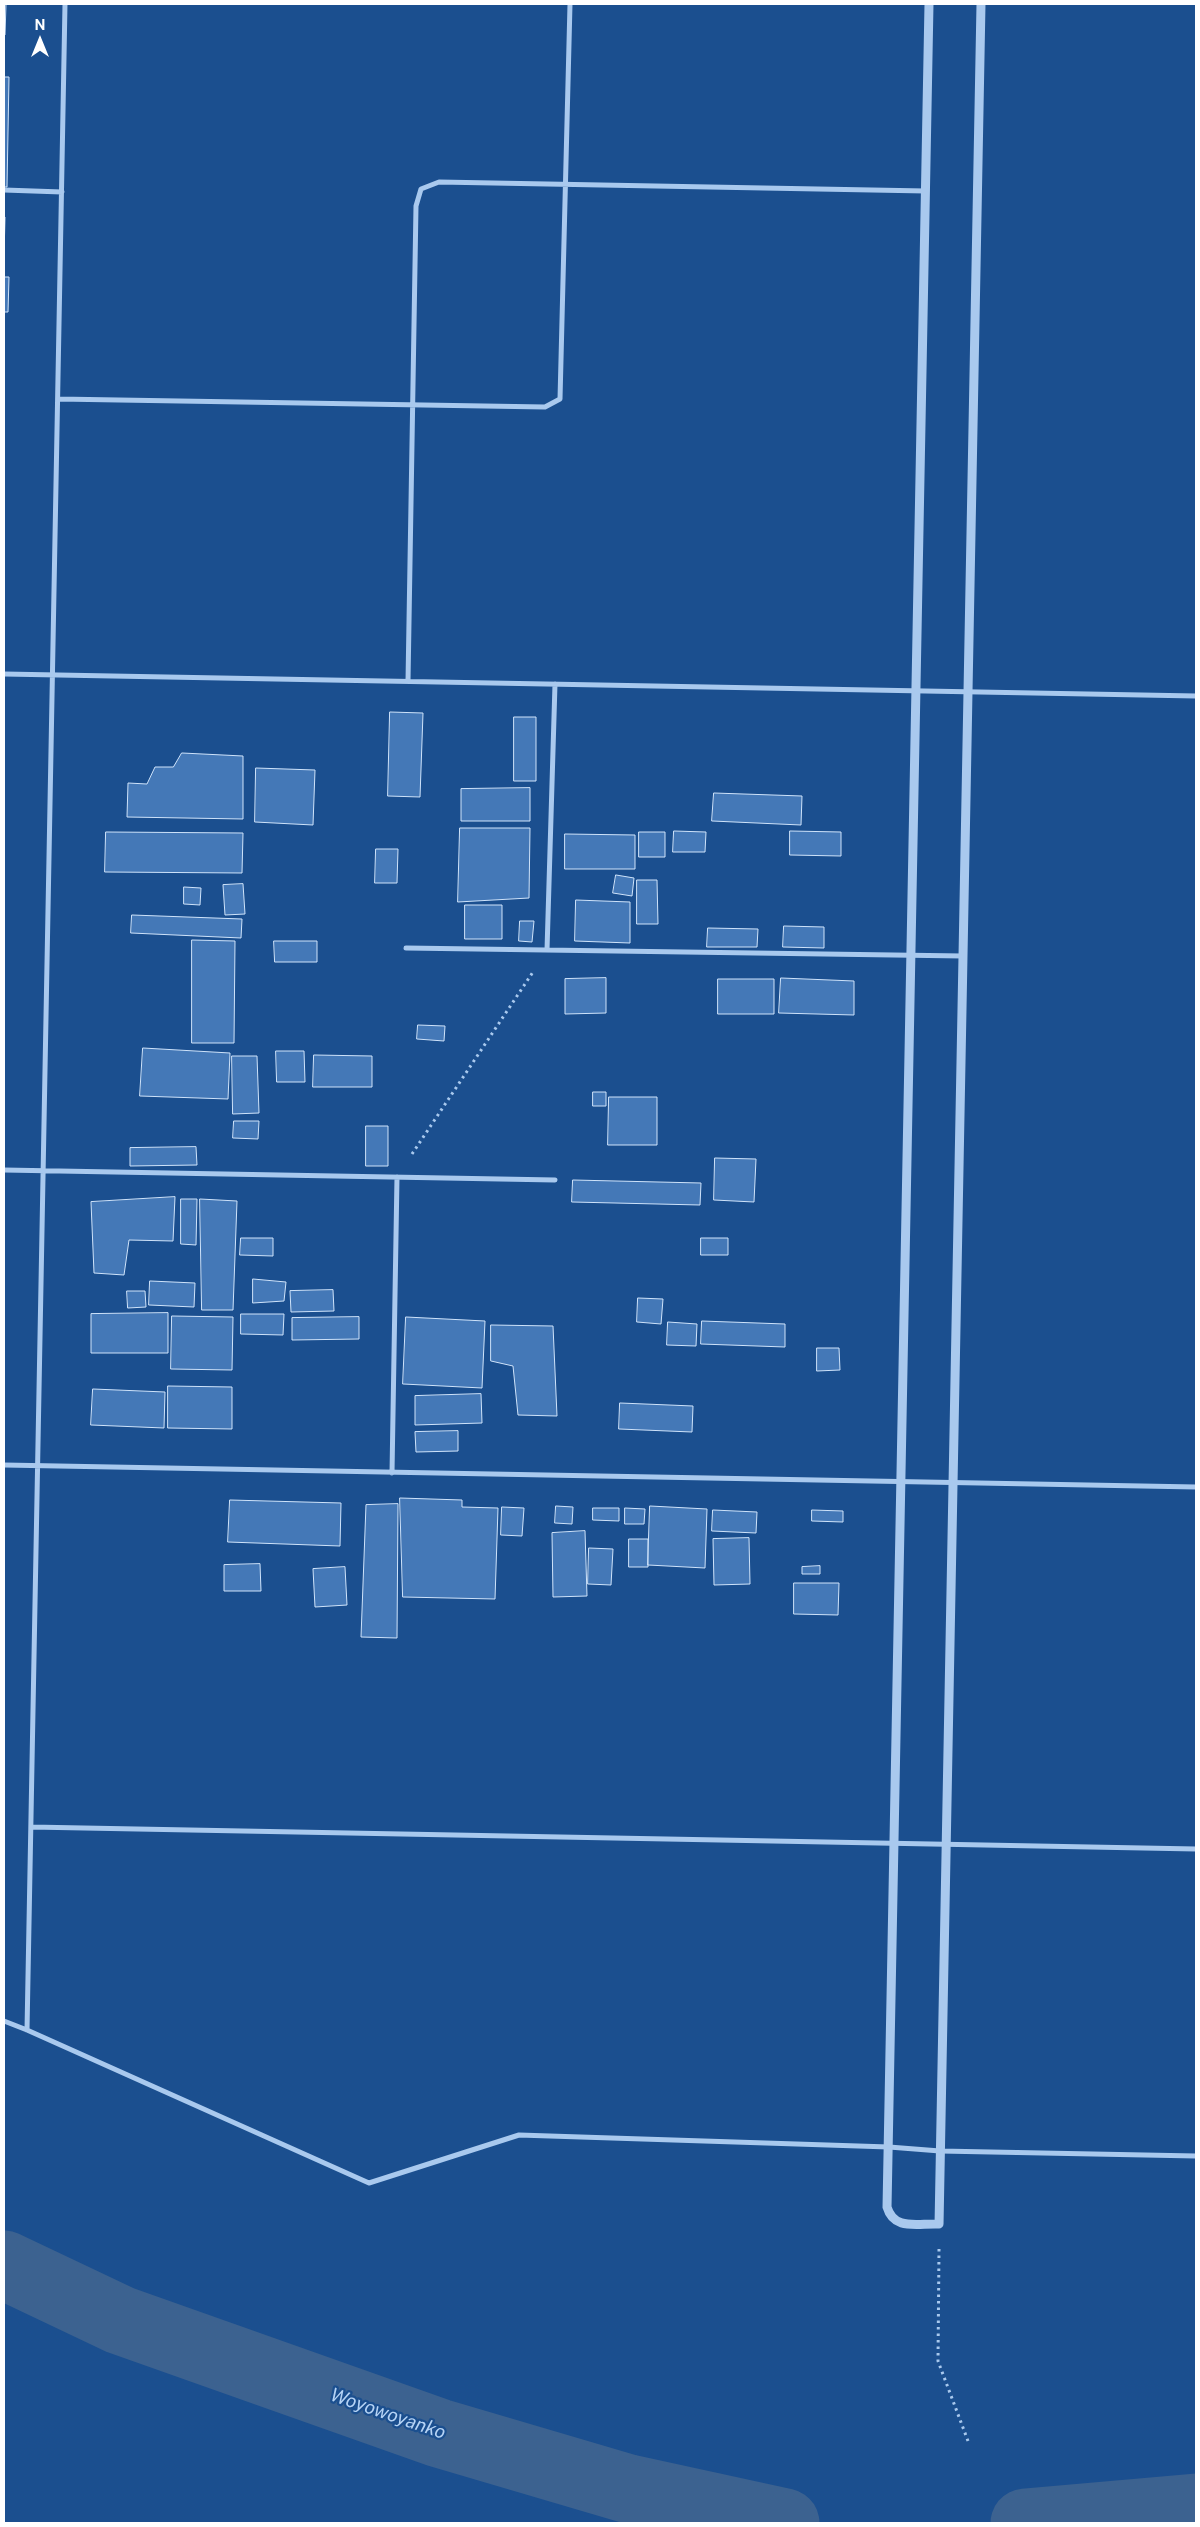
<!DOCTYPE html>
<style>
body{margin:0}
#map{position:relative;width:1200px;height:2527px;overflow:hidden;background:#1b4f8f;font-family:"Public Sans",sans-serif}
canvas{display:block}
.frame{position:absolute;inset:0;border:5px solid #fff;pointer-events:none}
.north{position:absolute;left:15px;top:15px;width:50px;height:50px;-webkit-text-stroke:4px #1b4f8f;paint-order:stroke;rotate:0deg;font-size:14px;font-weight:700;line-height:20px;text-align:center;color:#fff}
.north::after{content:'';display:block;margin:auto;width:18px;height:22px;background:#fff;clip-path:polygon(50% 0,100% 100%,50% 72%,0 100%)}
</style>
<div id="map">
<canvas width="1200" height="2527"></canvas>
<div class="frame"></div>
<div class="north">N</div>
</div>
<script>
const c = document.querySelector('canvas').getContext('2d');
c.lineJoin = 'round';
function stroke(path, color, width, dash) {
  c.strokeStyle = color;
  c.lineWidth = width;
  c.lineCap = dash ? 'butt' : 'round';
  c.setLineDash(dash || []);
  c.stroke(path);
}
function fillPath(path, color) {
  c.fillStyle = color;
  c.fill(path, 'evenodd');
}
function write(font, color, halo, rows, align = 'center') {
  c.font = font + ' "Public Sans",sans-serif';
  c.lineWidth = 4.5;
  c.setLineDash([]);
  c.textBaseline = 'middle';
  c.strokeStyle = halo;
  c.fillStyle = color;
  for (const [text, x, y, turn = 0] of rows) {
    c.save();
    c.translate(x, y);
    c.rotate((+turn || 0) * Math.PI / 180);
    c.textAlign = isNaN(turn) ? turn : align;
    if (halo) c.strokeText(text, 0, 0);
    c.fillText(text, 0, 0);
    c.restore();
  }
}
const river = new Path2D(`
 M4,2265L120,2320L439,2433L629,2489L785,2523
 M1025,2523L1196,2508`);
const building = new Path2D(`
 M4,4H6L5,35L4,34Z
 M4,77H9L7,187H4Z
 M4,217H5L4,256Z
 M4,277H9L8,312H4Z
 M390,712L423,713L420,797L388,796Z
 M514,717H536V781H514Z
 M182,753L243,756V819L127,817L128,783L147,784L155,767H173Z
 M256,768L315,770L313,825L255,822Z
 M530,788V821H461V789Z
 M714,793L802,796L801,825L712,821Z
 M460,828H530L529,898L458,902Z
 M674,831L706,832L705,852H673Z
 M790,831L841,832V856L790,855Z
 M106,832L243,833L242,873L105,872Z
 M639,832H665V857H639Z
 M565,834L635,835V869H565Z
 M376,849H398L397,883H375Z
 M616,875L634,878L632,896L613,893Z
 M637,880H657L658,924H637Z
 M243,884L245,914L225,915L223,885Z
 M184,887L201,888L200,905L184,904Z
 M576,900L630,902V943L575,941Z
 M465,905H502V939H465Z
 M132,915L242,919L241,938L131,933Z
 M520,921H534L532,942L519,941Z
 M784,926L824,927V948L783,947Z
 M708,928L758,929L757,947H707Z
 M192,940L235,941L234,1043H192Z
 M274,941H317V962H275Z
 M606,978V1013L565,1014V979Z
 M781,978L854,981V1015L779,1013Z
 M718,979H774V1014H718Z
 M418,1025L445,1026L444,1041L417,1039Z
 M143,1048L230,1053L228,1099L140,1096Z
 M276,1051H304L305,1082H277Z
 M314,1055L372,1056V1087H313Z
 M232,1056H257L259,1113L233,1114Z
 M593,1092H606V1106H593Z
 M609,1097H657V1145H608Z
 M234,1121H259L258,1139L233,1138Z
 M366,1126H388V1166H366Z
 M196,1147L197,1165L130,1166V1148Z
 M715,1158L756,1159L754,1202L714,1200Z
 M573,1180L701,1183L700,1205L572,1202Z
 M175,1197L173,1241L129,1240L124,1275L94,1273L91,1202Z
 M181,1199H197L196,1245L181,1244Z
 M200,1199L237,1201L233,1310H202Z
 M241,1238H273V1256L240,1255Z
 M701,1238H728V1255H701Z
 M253,1279L286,1282L284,1301L253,1303Z
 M150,1281L195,1283L194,1307L149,1305Z
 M333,1290L334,1311L291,1312L290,1291Z
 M127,1291H145L146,1307L128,1308Z
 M638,1298L663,1299L661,1324L637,1322Z
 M168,1313V1353H91V1314Z
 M241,1314H284L283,1335L241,1334Z
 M172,1316L233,1317L232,1370L171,1369Z
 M359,1317V1339L292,1340V1318Z
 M406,1317L485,1321L482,1388L403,1384Z
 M702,1321L785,1324V1347L701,1344Z
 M668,1322L697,1324L696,1346L667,1345Z
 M491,1325L553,1326L557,1416L518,1415L513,1366L491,1361Z
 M817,1348H839L840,1370L817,1371Z
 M168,1386L232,1387V1429L168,1428Z
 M93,1389L165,1392L164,1428L91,1425Z
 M481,1394L482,1423L415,1425V1396Z
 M620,1403L693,1406L692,1432L619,1429Z
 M458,1431V1451L416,1452L415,1432Z
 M400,1498L462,1500V1507L498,1508L495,1599L403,1597Z
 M230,1500L341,1503L340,1546L228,1542Z
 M398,1504L397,1638L361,1637L366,1505Z
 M556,1506L573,1507L572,1524L555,1523Z
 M650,1506L707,1509L705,1568L648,1565Z
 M502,1507L524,1508L522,1536L501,1535Z
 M593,1508H619V1521L593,1520Z
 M625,1508L645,1509L644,1524H625Z
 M713,1510L757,1512L756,1533L712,1531Z
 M812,1510L843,1511V1522L812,1521Z
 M585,1531L587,1596L553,1597L552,1533Z
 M749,1538L750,1584L714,1585L713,1539Z
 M629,1539H648V1567H629Z
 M589,1548L613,1549L611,1585L588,1584Z
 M260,1564L261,1591H224V1565Z
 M820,1566V1574H802V1567Z
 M345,1567L347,1605L315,1607L313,1569Z
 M794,1583H839L838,1615L794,1614Z`);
const path = new Path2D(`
 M412,1154L533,972
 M939,2249L938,2361L968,2441`);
const minor = new Path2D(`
 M4,190L62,192
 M58,399L545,407L560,399L570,4
 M4,674L1196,696
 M408,681L416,206L421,189L439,182L926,191
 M406,948L963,956
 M547,950L555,684
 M4,1170L555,1180
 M4,1465L1196,1487
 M392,1473L397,1177
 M31,1827L1196,1849
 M4,2021L27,2030L369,2183L519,2135L889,2147L940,2151L1196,2156
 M27,2030L65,4`);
const tertiary = new Path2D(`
 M929,4L887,2207C894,2231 917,2223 939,2224L981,4`);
const waterNames = [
 ["Woyowoyanko",388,2414,19]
];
stroke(river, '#3c6290', 69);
fillPath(building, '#4478b7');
stroke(building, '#cfe3fa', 1);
stroke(path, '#a9c9ee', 3, [2.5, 4]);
stroke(minor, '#a9c9ee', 5);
stroke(tertiary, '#a9c9ee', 9);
write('italic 19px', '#b5d3f5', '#1b4f8f', waterNames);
</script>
